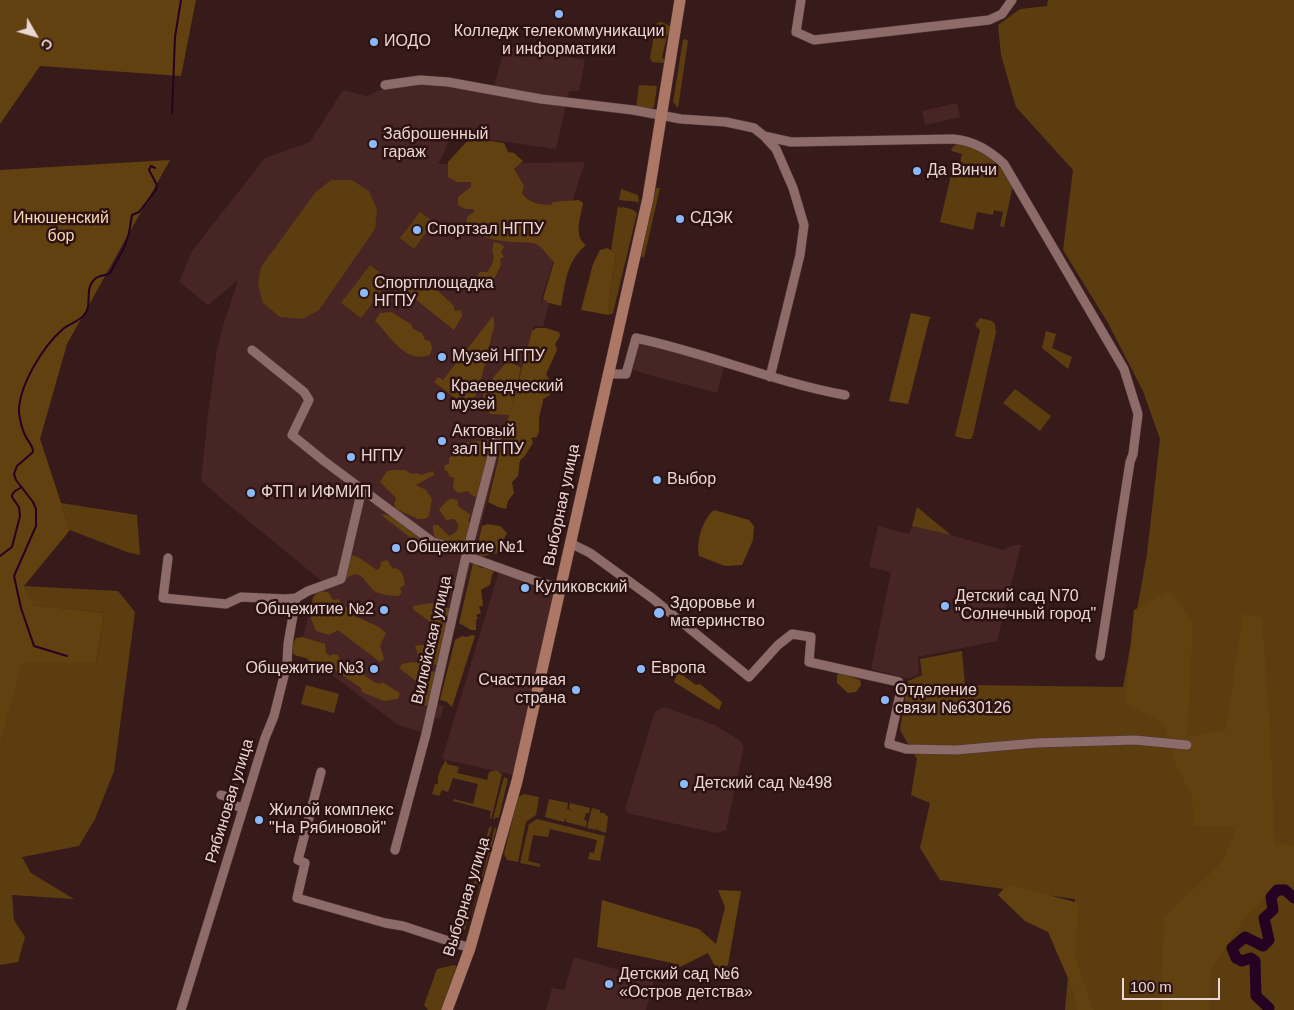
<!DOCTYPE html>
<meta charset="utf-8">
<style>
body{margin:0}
#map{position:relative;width:1294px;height:1010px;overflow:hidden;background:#371b1b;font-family:Helvetica,sans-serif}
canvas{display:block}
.north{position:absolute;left:10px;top:10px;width:50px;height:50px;-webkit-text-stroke:4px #2c1211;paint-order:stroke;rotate:128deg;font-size:14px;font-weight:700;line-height:20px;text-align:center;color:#ead6d5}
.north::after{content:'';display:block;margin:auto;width:18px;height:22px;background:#ead6d5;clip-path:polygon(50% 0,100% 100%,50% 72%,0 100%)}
.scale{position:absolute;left:1122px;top:978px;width:98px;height:22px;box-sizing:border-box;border:2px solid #ead6d5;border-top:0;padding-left:6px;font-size:15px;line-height:18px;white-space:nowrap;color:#ead6d5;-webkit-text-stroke:4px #2c1211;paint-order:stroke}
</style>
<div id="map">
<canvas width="1294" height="1010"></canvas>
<div class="north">С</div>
<div class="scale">100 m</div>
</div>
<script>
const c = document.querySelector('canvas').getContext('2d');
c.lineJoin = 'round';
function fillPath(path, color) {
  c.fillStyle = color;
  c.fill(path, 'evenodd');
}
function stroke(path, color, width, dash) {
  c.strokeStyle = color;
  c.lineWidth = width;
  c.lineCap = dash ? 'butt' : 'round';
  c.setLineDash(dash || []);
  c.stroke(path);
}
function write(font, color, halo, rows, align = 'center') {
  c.font = font + ' Helvetica,sans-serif';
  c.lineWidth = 5;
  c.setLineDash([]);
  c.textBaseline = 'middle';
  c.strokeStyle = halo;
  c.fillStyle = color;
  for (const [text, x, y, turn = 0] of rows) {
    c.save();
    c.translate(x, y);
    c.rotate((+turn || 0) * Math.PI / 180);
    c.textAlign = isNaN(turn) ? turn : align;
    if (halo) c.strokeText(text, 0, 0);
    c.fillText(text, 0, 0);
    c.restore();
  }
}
const built = new Path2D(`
 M505,46L585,60L579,91H569L556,149L451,134L444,153L438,164L585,162L541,300L549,302L543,327L534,326L504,434L436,704L444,706L440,719L433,717L429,734L398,725L299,650L315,594L323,582L224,501L201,480L208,414L217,349L223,326L238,280L208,305L179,282L192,251L265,158L310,142L343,90L367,96L398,82L420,80L493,90Z
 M957,103L960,117L925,125L922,111Z
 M636,338L725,362L717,393L628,369Z
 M878,526L909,534L912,526L951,535L1003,550L1014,545H1021L997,641L918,657L919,674L908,679L871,669L891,572L869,567Z
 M500,568L561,588L518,776L442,759Z
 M664,707L715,725L739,740L744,746L726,830L716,833L627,813L625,809L655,711Z
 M574,957L654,980L646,1010H546L552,988L564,990Z`);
const green = new Path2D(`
 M1048,0H1294V1010H1065L1075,899L940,880L920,848L930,803L911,795L917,759L900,730L908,681L922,675L920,659L962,651L965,685L1123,687L1147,554L1160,439L1143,391L1108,323L1063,250L1073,170L1016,107L1001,55L998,25L1020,9L1047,6Z
 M659,22H662L672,27L670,33L667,35L662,57L666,61L664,63L652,62L650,58L656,24Z
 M685,39L688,41L678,108L673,102L683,40Z
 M639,85L657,86L654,107L652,109L636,108Z
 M956,144C983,147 1000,163 1013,185L1004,227L1000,226L1003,212L994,210L993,215L977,212L973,230L940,222L954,162H960L962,154L952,151L951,149Z
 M331,180H352L369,191L377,210L375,229L319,310L302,319L280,317L263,303L258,285L261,267L315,193Z
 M656,188H660L644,258L641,256Z
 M621,189L638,195L639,202L619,200Z
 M618,206L620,207V209L622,207L631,209L637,213L613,313L609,315L610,293L616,253L611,250Z
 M420,212L434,222L414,249L400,238Z
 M370,265L390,280L361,318L341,303Z
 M980,318L992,321L995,324L996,332L973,435L971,439H965L955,436L980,330L975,325Z
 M1046,331L1056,334L1052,348L1072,357L1068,369L1042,348Z
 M1015,389L1051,416L1040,431L1003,403Z
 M61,503L137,515L140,555L127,552L70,530Z
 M917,507L951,535L912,526Z
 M24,586L118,591L135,612L114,771L95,819L79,846L22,857L31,873L74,899L12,895L14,920L25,937L18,962L0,965V747L20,663H96L104,613L32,605Z
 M306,685L339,694L334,713L301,704Z
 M446,760L447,764L459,767L457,773L487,780L489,772L496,770L502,774L491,820L490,817L491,811L453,801L454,799L473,804L478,784L453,778L448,792L442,790L439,796L432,794L435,784H438C437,775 441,768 446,760Z
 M504,777L508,779L499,817L493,819Z
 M524,794L539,797L536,815L526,822L518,862L507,860L504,854L518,797Z
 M549,799L568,803L567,809L572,811L569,808L570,803L590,808L589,813H586L584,820L587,821L586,827L566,822V818L564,822L545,817Z
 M592,808L600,810V813H604L608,817L606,833L597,830L598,827L596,830L587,828Z
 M537,819L605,836L600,861L588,859L590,852L594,853L597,840L550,829L548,837L533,835L528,861L540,864V867L520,863L529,824Z
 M492,826L465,930H461L489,828Z
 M495,827L496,830L467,933Z
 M454,965L460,968L443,1010H428L424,1005L437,969Z`);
const forest = new Path2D(`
 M0,0H196L181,76L40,66L0,124Z
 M470,138L504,143L508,152L514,153L523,161L514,169L524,186L522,193C529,204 539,204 551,205L553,202C562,201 570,201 579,200L583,203C581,216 573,236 586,245C566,262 566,281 561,306L549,303L543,299L554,262C548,256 542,246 534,243C511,241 478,244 466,221L468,216L474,212L473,209H465L458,205V197L471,187V182H457L448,177V162Z
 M170,160L67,344L40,439L70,530L24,586L33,605L104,613L96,663H21L0,747V170Z
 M494,242L501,244L504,247L501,252L504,257L500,259L501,265L492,283L484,281L477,276L480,272H487C492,265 496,260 492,251Z
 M607,248L616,253L610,293L609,315L581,310L593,264L600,250Z
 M415,285L437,290L453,305L455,311L461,310L462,316L454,330L405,291Z
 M391,312L411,324L413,329L422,333L425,340L430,341L432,348L430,355C404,364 391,336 375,321L380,313Z
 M911,313L930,317L908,404L889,401Z
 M493,316C496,326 493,329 491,338C485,363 481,386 470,409L434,382L438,377L443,380Z
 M536,328H546L559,332L560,336L555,344L557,350L546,374L551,383L548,388L550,395L543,399C543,406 539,413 539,420C539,427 540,431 537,437L531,438L533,443L524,457L520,460L518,476L512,482L514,493L508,501L506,509L498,507L488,502L509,415L490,414C473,394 492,380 505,364L512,363L521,368L510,413L532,331Z
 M488,440L494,441L478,497L473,496L468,491L458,493L453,488L454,478L449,476L448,472L444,469L445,465L449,464V458L456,453L462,443Z
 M393,470H405L412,474L416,473L421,475L433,471L434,475L416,485L426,490L432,499L429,516L425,519H418L396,509L394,504L396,498L380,482L387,471Z
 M449,499H454L458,501V506L471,515L468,520L471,525C470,530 470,537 467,541C462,548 444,545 438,540C433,537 433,530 433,525H438L449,536C456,533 460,530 457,522L454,519L446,520L439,509Z
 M714,510L749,520L754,526L753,540L742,565L725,566L699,556C696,542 702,520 714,510Z
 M382,514L391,516L420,535L421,539L419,542L412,539L384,517Z
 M487,524L500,526L507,533L497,553L480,557L475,556L482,526Z
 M351,555L358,557L377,570L380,568L381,562L387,560L393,569L396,568C403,572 404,577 405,585L400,588L402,592L399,596C393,596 378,595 373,590C364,581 360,566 345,580L338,574Z
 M473,563L482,568L486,567L494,572L492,575L490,585L481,590L483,605L479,607L481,613L476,615L478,618L476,620V630H471L459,623Z
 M320,591L328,592L333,600L338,599L355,616L379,627L386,633L380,646L384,659L380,662L338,630L329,635L316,631L310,616L313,597Z
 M1170,591L1193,623L1187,737L1226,730L1243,613L1262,618L1271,747L1274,844L1294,845V882L1278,885L1243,920L1211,970L1209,1010H1161L1164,918L1224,860L1236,827L1194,826L1192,797L1175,763L1164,723L1125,703L1134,610Z
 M432,603L451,609L450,614L447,616V630L440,666L418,660L417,651L415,646C421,644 426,646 433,645L442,631L413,609V606Z
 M472,635L475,636L452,707L447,702L440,700L455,640L462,636L466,637Z
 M302,637L325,644L326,653L330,656L334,654L338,655C341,661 343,666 350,666L376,683L381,684L382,682L400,693L398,699L384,701L362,692L361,688L332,668L317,667L306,658L294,655C291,648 292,644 296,638Z
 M412,662C419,663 427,663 429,670L437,673L428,706L420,704L429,691L399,668L402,664Z
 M678,672L696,685L700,684L722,702L719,710L674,682Z
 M841,673L860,680L861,685L856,692L848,693L837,683V675Z
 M1008,884L1078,903L1075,957L1093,1010H1077L1074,992L1048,932L1025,921L998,895Z
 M718,890L741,891L728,965L717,970L708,953L680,967L672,963L597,947L602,900L699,929L716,944L725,907Z`);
const stream = new Path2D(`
 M172,113L175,37L181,0
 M0,556L12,547L20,516L19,507L12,497V495L15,491L22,487
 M67,656L34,646L21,608L14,576L36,526V509L33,502L16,480L14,474L17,466L33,452C33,445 28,442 25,435C22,429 20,420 19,413C18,387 43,346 63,329C69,324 80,321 85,314C93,304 83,289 96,278C100,275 105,276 110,273L124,248L129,233L132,215L139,212L156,190L157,185L149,170L151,166L155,168`);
const river = new Path2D(`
 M1268,1010L1269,1008L1256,996L1255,961L1251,958L1242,961L1236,958L1232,948L1245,937L1263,946L1269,940L1264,918L1273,910L1271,897L1277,890H1285L1294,898`);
const minor = new Path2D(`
 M801,0L796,32L814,40L989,20L1002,14L1012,0
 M385,85L420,80L448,82L541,99L633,110L681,119L726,122L754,128L764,136L776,149L793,188L804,225L800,255L770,377
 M764,136L791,142L953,139C974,141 989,150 1004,164L1124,369L1138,414L1133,454L1130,462L1100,656
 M252,350L304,392L309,400L292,435L324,461L433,542L467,551
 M609,374H626L636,338C707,353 774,382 845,395
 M570,543L590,553L652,598L749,677L778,645L792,634L811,637L809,662L899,682L901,690L889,744L906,749L956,750L1036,743L1135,740L1187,745
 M466,556L536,581L561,588
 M168,558L163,598L226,604L241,597L286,599L296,598L308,591L341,579L362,489
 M321,772L298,860L305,863L297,898L385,923L403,926L470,948
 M235,789L230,804L243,808
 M221,795L232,798
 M395,850L426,734L466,556L497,437
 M181,1010L265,738L274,716L287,664L288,644L296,598`);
const major = new Path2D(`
 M447,1010L470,948L517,781L648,198L680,0`);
const markers = [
 [559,14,5,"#8abafc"],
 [374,42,5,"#8abafc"],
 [373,144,5,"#8abafc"],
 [917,171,5,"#8abafc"],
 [680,219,5,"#8abafc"],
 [417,230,5,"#8abafc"],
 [364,293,5,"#8abafc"],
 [442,357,5,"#8abafc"],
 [441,396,5,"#8abafc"],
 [442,441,5,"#8abafc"],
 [351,457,5,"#8abafc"],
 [657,480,5,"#8abafc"],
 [251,493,5,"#8abafc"],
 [396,548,5,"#8abafc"],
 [525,588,5,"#8abafc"],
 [945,606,5,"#8abafc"],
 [384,610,5,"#8abafc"],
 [659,613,6,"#8abafc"],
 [374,669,5,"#8abafc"],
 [641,669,5,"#8abafc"],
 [576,690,5,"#8abafc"],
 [885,700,5,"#8abafc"],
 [684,784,5,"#8abafc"],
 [259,820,5,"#8abafc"],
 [609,984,5,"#8abafc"]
];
const poiNames = [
 ["Колледж телекоммуникации",559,32,"center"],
 ["и информатики",559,50,"center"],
 ["ИОДО",384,42],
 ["Заброшенный",383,135],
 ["гараж",383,153],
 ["Да Винчи",927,171],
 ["СДЭК",690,219],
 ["Спортзал НГПУ",427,230],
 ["Спортплощадка",374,284],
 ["НГПУ",374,302],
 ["Музей НГПУ",452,357],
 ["Краеведческий",451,387],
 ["музей",451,405],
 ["Актовый",452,432],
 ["зал НГПУ",452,450],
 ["НГПУ",361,457],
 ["Выбор",667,480],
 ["ФТП и ИФМИП",261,493],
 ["Общежитие №1",406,548],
 ["Куликовский",535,588],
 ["Детский сад N70",955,597],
 ["\"Солнечный город\"",955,615],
 ["Здоровье и",670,604],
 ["материнство",670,622],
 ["Общежитие №2",374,610,"right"],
 ["Общежитие №3",364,669,"right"],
 ["Европа",651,669],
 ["Счастливая",566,681,"right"],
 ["страна",566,699,"right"],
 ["Отделение",895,691],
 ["связи №630126",895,709],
 ["Детский сад №498",694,784],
 ["Жилой комплекс",269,811],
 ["\"На Рябиновой\"",269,829],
 ["Детский сад №6",619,975],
 ["«Остров детства»",619,993]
];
const parkNames = [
 ["Инюшенский",61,219],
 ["бор",61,237]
];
const streetNames = [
 ["Выборная улица",562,505,-78],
 ["Вилюйская улица",432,640,-77],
 ["Рябиновая улица",230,801,-73],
 ["Выборная улица",467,897,-73]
];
fillPath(built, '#462524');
fillPath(green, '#5c3d10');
fillPath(forest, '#624111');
stroke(stream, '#250222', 2);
stroke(river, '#250222', 11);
stroke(minor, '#4e3737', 10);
stroke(major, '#4e3737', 12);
stroke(minor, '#8d6b69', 9);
stroke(major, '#ac7865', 11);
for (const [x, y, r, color] of markers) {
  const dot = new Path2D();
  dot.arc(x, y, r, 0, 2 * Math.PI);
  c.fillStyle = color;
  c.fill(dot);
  stroke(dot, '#2c1211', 2);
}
write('16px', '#ead6d5', '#2c1211', poiNames, 'left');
write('16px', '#f9d8b1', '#2c1211', parkNames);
write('16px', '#ead6d5', '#2c1211', streetNames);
</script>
